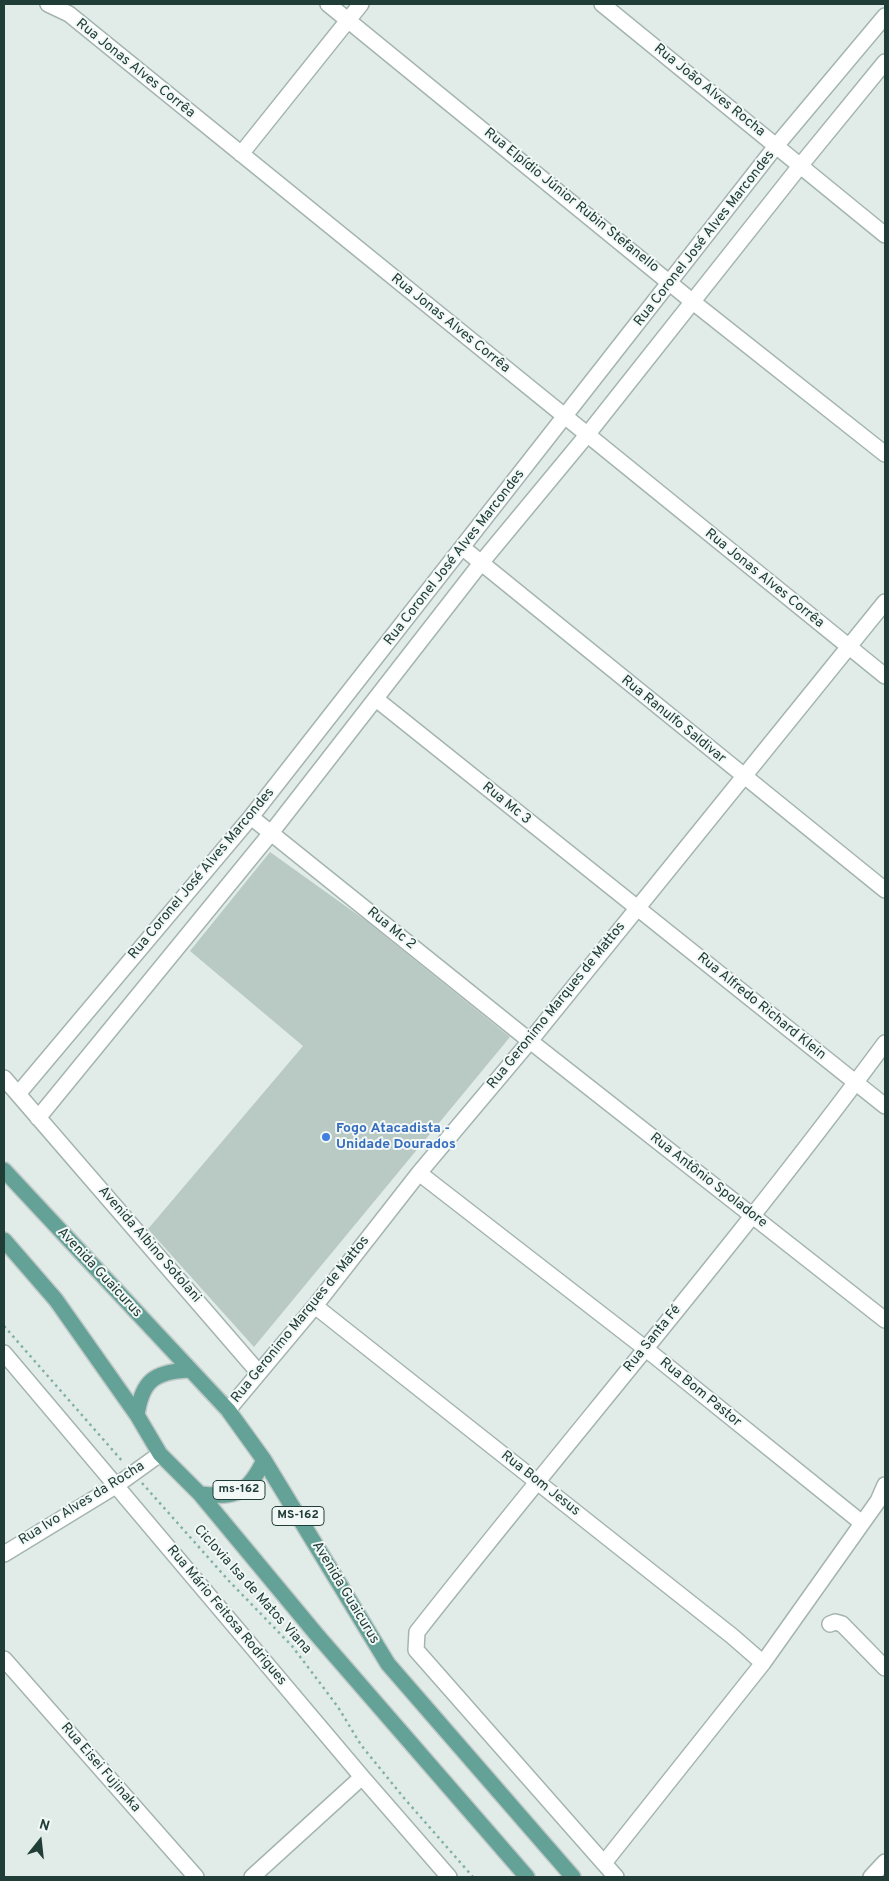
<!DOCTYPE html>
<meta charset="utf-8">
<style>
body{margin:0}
#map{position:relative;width:889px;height:1881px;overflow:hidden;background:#e1ece8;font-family:Overpass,sans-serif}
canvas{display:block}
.frame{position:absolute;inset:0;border:5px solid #213d38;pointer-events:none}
.north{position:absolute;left:15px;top:1816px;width:50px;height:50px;-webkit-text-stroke:4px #f1f8f5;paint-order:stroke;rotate:16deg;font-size:14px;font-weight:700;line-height:20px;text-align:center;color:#213d38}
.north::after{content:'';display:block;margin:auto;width:18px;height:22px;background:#213d38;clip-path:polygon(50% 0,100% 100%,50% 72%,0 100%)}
</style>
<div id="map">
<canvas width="889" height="1881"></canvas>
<div class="frame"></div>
<div class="north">N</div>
</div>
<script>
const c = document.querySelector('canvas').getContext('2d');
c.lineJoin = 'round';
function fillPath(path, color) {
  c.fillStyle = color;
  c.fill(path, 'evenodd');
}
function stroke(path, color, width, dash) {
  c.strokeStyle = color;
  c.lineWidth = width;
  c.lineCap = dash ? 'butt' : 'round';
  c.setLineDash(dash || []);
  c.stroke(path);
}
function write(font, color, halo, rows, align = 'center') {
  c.font = font + ' Overpass,sans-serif';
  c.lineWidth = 4;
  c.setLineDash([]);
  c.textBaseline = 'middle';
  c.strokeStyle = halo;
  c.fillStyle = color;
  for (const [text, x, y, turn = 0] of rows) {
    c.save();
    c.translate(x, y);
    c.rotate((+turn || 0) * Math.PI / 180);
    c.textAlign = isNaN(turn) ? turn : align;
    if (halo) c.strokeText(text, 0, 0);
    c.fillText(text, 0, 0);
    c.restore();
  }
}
const building = new Path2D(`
 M270,852L365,920L510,1037L254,1347L148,1229L303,1046L190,951Z`);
const path = new Path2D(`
 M4,1326L123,1462
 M142,1483L229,1581L292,1646L338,1707L361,1745L404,1798L473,1877`);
const minor = new Path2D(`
 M48,4L69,14L885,676
 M328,4L693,302L885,454
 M602,4L885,235
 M241,154L361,4
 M463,548L885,890
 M376,699L885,1106
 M251,817L530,1041L885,1320
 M4,1078L259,1373
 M18,1094L251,817L776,146L885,16
 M38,1118L271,833L481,563L587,435L800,166L885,62
 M419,1173L646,1349L862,1523
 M315,1306L732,1636L763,1663
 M4,1353L362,1777L449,1877
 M228,1410L315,1306L419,1173L530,1041L885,602
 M4,1554L117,1485L160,1454
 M830,1624L835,1622L842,1624L885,1668
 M4,1659L196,1877
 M604,1863L763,1663L878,1501L885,1485
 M252,1877L362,1777
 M616,1877L416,1650L417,1632C572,1435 736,1245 885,1043
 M871,1877L885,1862`);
const major = new Path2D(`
 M4,1170L228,1410L264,1460L388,1664L573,1877
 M4,1240L56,1300L137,1415L160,1454L200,1494L317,1635L527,1877
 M137,1415C142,1381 154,1372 188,1370
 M200,1494C236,1498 248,1494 264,1460`);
const markers = [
 [326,1137,5,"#3f7fe0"]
];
const shields = [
 [239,1490,52],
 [298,1516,52]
];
const shieldNames = [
 ["ms-162",239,1490],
 ["MS-162",298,1516]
];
const streetNames = [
 ["Rua Jonas Alves Corrêa",135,69,39],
 ["Rua João Alves Rocha",709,91,39],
 ["Rua Elpídio Júnior Rubin Stefanello",571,201,39],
 ["Rua Coronel José Alves Marcondes",705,239,-52],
 ["Rua Jonas Alves Corrêa",450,324,39],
 ["Rua Coronel José Alves Marcondes",455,558,-52],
 ["Rua Jonas Alves Corrêa",764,579,39],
 ["Rua Ranulfo Saldivar",673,720,39],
 ["Rua Mc 3",506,804,39],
 ["Rua Coronel José Alves Marcondes",202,874,-50],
 ["Rua Mc 2",391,929,39],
 ["Rua Geronimo Marques de Mattos",557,1006,-51],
 ["Rua Alfredo Richard Klein",761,1007,39],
 ["Rua Antônio Spoladore",708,1181,38],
 ["Avenida Albino Sotolani",149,1245,49],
 ["Avenida Guaicurus",99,1273,47],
 ["Rua Geronimo Marques de Mattos",301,1320,-51],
 ["Rua Santa Fé",653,1339,-51],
 ["Rua Bom Pastor",700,1393,39],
 ["Rua Bom Jesus",540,1484,38],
 ["Rua Ivo Alves da Rocha",82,1504,-32],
 ["Ciclovia Isa de Matos Viana",252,1590,48],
 ["Avenida Guaicurus",345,1593,59],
 ["Rua Mário Feitosa Rodrigues",226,1616,50],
 ["Rua Eisei Fujinaka",100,1768,49]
];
const shopNames = [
 ["Fogo Atacadista -",336,1129],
 ["Unidade Dourados",336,1145]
];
fillPath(building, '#b9c9c4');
stroke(minor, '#a4b4b0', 18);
stroke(major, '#c1c9c7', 18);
stroke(path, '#80b0a6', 2.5, [2.5, 4]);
stroke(minor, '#fff', 15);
stroke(major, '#64a298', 15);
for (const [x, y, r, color] of markers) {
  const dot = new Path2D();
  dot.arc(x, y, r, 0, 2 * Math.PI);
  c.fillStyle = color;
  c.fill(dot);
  stroke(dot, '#f1f8f5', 2);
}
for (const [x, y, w] of shields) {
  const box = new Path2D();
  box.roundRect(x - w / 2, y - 9.5, w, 19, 4);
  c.fillStyle = '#f1f8f5';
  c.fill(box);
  stroke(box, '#213d38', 1);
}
write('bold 12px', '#213d38', null, shieldNames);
write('14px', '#213d38', '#f1f8f5', streetNames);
write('bold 14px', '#366cbe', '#f1f8f5', shopNames, 'left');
</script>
